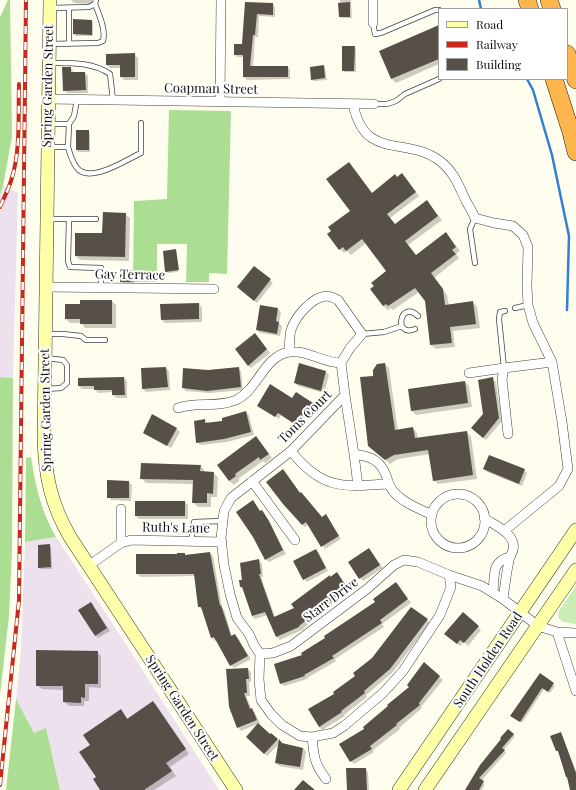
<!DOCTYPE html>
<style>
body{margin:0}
#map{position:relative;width:576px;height:790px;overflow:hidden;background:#fffeee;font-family:"Playfair Display",serif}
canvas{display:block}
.legend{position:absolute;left:438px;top:8px;width:130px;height:72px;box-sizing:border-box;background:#fff;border:1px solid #9f9f9f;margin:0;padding:5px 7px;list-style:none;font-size:12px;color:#0e0e0e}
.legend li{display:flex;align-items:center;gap:8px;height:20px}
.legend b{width:20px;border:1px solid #9f9f9f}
</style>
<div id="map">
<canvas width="576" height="790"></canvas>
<ul class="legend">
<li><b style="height:5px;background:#feffa9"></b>Road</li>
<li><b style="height:5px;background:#c72a1c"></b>Railway</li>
<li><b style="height:11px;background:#575049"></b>Building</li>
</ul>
</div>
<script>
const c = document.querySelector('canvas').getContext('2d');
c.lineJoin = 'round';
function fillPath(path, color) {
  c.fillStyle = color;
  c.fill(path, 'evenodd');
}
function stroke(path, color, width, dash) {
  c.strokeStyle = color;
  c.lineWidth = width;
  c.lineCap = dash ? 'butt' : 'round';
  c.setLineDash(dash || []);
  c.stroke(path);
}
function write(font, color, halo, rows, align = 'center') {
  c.font = font + ' "Playfair Display",serif';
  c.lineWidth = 4;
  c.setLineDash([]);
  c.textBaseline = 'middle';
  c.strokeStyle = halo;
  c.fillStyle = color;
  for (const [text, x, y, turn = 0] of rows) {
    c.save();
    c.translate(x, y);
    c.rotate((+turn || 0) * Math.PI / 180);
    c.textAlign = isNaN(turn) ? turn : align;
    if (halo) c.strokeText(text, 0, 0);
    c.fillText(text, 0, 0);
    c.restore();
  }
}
const industrial = new Path2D(`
 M3,186L18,193L13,378L0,377V194Z
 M56,537L129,649L219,790H60L46,729L34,733L16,699L21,650L25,542Z`);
const green = new Path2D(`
 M576,586V624L563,622L558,618L559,611Z`);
const forest = new Path2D(`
 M8,0H10L12,137L3,186L0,194V17Z
 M169,110L231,111L227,274L209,273V282H186L187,244H157V282H133L134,201L167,199Z
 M0,377L13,378L12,550L9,616L0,695Z
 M31,457C36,488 41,510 56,537L25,542L26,458Z
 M16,699L34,733L46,728L60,790H6Z`);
const shadow = new Path2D(`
 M71,0H92V4L74,3Z
 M340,0H351L352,18H342L340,17Z
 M246,3L273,4L275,7V17L259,16L258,37H255L253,67H288L290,70V79L247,80L244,77V57H237L235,54L243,45Z
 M91,21L93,22V36H76L74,34Z
 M439,27V64L396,83L392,79L380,52Z
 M354,47L356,49V72H345L343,70Z
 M134,54L138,58V80H124L121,77V68H110L107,65Z
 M323,66L325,68L327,80L314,81L312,80Z
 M63,68H71L74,73H85L88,76V93H67L64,90Z
 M88,132L90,133V152H78L77,150Z
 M397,178L406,179L419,196L390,218L395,225L427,201L442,220L408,245L416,256L450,238L460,251L456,254L459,258L434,278L447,295L449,305L473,302L477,307L480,328L453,331L455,347L436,349L431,345L426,301L419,292L393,310L391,308L388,310L383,306L371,289L388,271L366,243L351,255L347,251L344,253L340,249L372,194Z
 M125,214L130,218L129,261L80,260L76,256L103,234Z
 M176,250L178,272L168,273L166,271L164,252Z
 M132,271L134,273V283H123L121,281Z
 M270,280L273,283L257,303L241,290Z
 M112,301L116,305V328H85L81,323H70L66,319L81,305Z
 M199,304L202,308V322L165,323L162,320Z
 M278,309L281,312L279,323L282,326L280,336L260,333L257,330Z
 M258,338L270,353L251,368L248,365Z
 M385,364L389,368L398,431L413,428L417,433L418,439L467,432L471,437L477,479L438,484L434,480L430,454L398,459L390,464L373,450L374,377Z
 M166,368L169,371L170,390L146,392L143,389Z
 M238,368L241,371L243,390L210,393L186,391L183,388L208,371Z
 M326,372L329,375L324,393L298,386L295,383Z
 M124,378L127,381V398H117L113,395V392L98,393L95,389H82L79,386Z
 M493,379L496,382L502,421L486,440L475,431L484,414Z
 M465,382L469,386L472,407L416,415L412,411Z
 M292,399L315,406L318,409L312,419L307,415L299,427L281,415L279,419L258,405Z
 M246,412L249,415L254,435L227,442L200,445L197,442L205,420L208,423L224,422Z
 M177,429L180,432L171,448L147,435L144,432Z
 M256,437L272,458L265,463L263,461L238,479L240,480L234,485L229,481Z
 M200,466L204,470V472L213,473L218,477L217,497H211V507H198L193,502L194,484L146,483L141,478Z
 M484,469L524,470L527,473L522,486L487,472Z
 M286,474L301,494L322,518L328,519L341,539L325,549L309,524L305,527L302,524Z
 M129,482L132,485L131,501L111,500L108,497Z
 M185,502L188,505V519H139L136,516Z
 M261,512L264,515L271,525L286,554L269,562L266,559Z
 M49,545L51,547L52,569H41L39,567Z
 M369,549L383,568L363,581L360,578Z
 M316,550L319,553L328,571L307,582L304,579Z
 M210,553L213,556L222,607L224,610L232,636L235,635L238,638L251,659L234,668L231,665L217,640L215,641L212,638L203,610L199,607L195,576L141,577L137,574L178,555L184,554L187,556Z
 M259,560L262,564L263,577H261L275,617L295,608L337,574L350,593L327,608L302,630L280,640L277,637L267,615L255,619L252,616L243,589L241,587L243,580Z
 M399,586L411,603L382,624L384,627L335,659L336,661L307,678V679L284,686L281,683L327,638Z
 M91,603L110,631L98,638L95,635Z
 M427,620L430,623L393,672L366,695L367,697L344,715L345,716L322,730L319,727L335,694Z
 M478,627L481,630L468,646L464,642L460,646L449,637Z
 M97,652L101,656V688L89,687V701H84V706H69L64,702V690L42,689L37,685Z
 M424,664L443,680L421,707L422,708L399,728L400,729L373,750L374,752L354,764L351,761L365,729L410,687Z
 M248,669L251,672V682H249L250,696H246L252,710L255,713L260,723L241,731L238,727Z
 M541,675L555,686L550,693L544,689L522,723L514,717Z
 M153,702L157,706L189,754L170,767L176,776L154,790H101L97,777L91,746L121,710L128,719Z
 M560,733L562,735L576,771V790H571L568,779L566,777L559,753L557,750Z
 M271,734L282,744L303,748L306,752L303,770L279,766L276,763L279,744L267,756L247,737L270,735Z
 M513,734L515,736L504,750L506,753L481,781L485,784L482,790H466Z
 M365,769L368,772L369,790H348Z`);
const stream = new Path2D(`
 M479,0L481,9
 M527,79L533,90L552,155L569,236L567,310`);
const building = new Path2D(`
 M245,2L273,3V15L257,14L255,35H253L250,66H288V77H243V55H234V44H242Z
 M350,2V17H339L338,3Z
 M73,19L92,20V35L73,34Z
 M439,25V59L391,79L379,51Z
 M342,46H355L354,71H342Z
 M135,53V77H120V65H106V54Z
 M324,65L325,78L311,80L310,67Z
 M62,67H71V72H85L86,90L63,91Z
 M76,130H89V150H76Z
 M349,162L372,193L395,174L397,177L402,173L416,192L387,214L395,224L427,200L438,216L405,241L416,255L446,232L456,247L452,250L456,254L431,273L443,289L445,305L473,301L476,324L450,327L452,343L430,345L425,301L415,288L388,306L386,304L383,306L370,289L374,286L371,283L386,271L362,239L346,251L343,247L339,250L327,234L331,231L328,227L350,211L326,179Z
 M103,212L126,213L125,257L75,256V233H102Z
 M176,249L179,270L165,272L163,251Z
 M254,266L271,279L254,301L237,287Z
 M120,270H132V282H120Z
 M80,300H112V324H80V319H65V304H80Z
 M199,303V319L161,320L160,304Z
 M260,305L278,308L276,321L279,322L277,334L256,330Z
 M255,333L267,349L248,366L235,349Z
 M299,363L326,371L321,391L294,383Z
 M385,363L395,430L413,427L415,438L467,431L473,475L433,481L428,450L394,455L385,460L368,446L360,377L373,376V370L377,364Z
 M166,367L168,387L142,389L141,368Z
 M239,367L241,387L207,391L182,388L183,368L208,370Z
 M124,377L125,395H112V390H94V386H78V378Z
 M493,377L499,418L483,438L471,428L483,414L478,380Z
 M465,381L468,403L411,411L408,389Z
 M270,384L292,398L296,392L316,405L309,416L304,413L296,425L278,413L275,417L257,406Z
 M246,411L251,432L224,439L196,443L194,421L205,419V423L222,421V418Z
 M152,414L177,428L167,446L143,433Z
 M256,436L269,454L260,460L259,457L235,474L236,476L229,481L217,465Z
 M489,455L525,469L519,484L483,469Z
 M141,463L201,465L200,471L214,472L213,494L207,493V503H192L193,480L140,479Z
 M283,469L300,493L301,492L322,517L326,514L339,536L321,547L306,522L302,525L283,504L266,482Z
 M107,480L129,481V498H107Z
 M253,500L260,511L262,510L269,521L283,550L265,560L253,537L236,512Z
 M135,501H185V516H135Z
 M50,544L51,567L38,568V545Z
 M369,548L380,565L359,579L348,562Z
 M316,549L326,568L303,580L293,561Z
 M210,552L220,606L221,605L231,636L235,634L248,656L230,666L214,637L211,638L201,607H198L194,574H136V554H177V553H185V555Z
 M259,559L261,574H259L274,617L294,608L291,604L330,575V577L337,572L348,589L324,605L312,614L313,615L299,626V627L276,637L265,612L252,616L242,587H240L239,580H242L240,563Z
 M396,582L408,599L380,620L382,623L332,656L334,658L304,675L305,676L280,684L274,664L302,655L301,653L325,638L324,636L375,602L373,599Z
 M91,602L107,628L95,636L78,610Z
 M411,607L428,619L390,669L364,691L365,693L341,711L342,712L319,727L308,709L334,694L333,692L355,676L353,673L372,658Z
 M463,612L479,626L464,643L460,640L457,644L444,634Z
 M36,650L98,651V684H85V698L81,697V703L63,702V686H36Z
 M424,662L440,676L419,703L420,705L396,724L397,725L370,746L372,749L350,762L339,744L364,729L363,727L388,706L387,705L409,687L407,685Z
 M248,668L249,679H246L247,693H244L250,709L252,708L257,720L237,728L229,707L226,669Z
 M540,673L554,683L548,692L542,688L520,722L510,716Z
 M153,701L186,749L166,763L172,771L144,790H100L93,779L96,777L79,752L90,745L83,735L121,709L127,719Z
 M258,723L270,734L271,733L278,739L264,754L246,737Z
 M508,729L514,734L502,748L505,750L479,778L484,781L479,790H465L480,765L501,739L500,738Z
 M561,732L576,773V790H570L567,777H566L558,751H556L550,736Z
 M279,739L282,743L303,748L300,767L275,763Z
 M346,768H366L367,790H347Z
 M303,780L315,790H294Z`);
const service = new Path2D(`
 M51,8L89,7L95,4L96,0
 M373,23L375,34L381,33L435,10H439
 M50,44L98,43L103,41C106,29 99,15 95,4
 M69,44V8
 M50,63C72,63 92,62 110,74L113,100
 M374,104H387L396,101L405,94L439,79
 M49,124H69
 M49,147H68L69,124L74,116L77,100
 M68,147C70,154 72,162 77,168C90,184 126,160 141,153V123
 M48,219H96
 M69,219L68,261L70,267L101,268V288
 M475,263L470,229L475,218
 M515,308L528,305
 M415,329C393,338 400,299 418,316
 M47,334H63L81,336L86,340H105
 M362,334L384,332L402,326
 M504,368L499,319L500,312L505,311
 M46,389L61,388L67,383V365L63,360L46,358
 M191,542L194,522L222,521`);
const minor = new Path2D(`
 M373,0V23
 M48,99L374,104
 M220,102L221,0
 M353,104C365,162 405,135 440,161C454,172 458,184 465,199C468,205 472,211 475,218L494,223L513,226L523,235L528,247L527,286L528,305L533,323L552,362L562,422L568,469L559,486L504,531
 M46,287L214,289
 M469,373L504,368
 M345,395L354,454C366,456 378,458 384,471C388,478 388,485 393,491C403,503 418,508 432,515
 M178,408C197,401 218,408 236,400C259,389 264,355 290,352C308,350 323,363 341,363
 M508,434L502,379L504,368L552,362
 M291,451C322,490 343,487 388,484
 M354,454L358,486
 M252,481L295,540
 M431 521a27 27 0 1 1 54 0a27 27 0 1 1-54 0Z
 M121,509V543
 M484,518C494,525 517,534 513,550C512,554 509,557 509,561C506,574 505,586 503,599
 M88,566L121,543L131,540L222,542
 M493,592C495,576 491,562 509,557
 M557,632L576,691
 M260,654L254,645L249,634L237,618L230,594L224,565L221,538L224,511L231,498L291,451L345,395L341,363L350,348L362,334L338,300C334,298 331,296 326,296C312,297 295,317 291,330C289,337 290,345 289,352
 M260,654L273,653L291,646L367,589L394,565L404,560L418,562L449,575L482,586L503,599L538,626L557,632L576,633
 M260,654L259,679L261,700L271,714L282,725L300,736L312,737L333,733L344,726L383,693L403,671L440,615L451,587L449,575
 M312,737C314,757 314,763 326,779`);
const secondary = new Path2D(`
 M50,0L44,438C45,476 51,504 70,537L236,790
 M399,790L576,530
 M425,790L576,570`);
const motorway = new Path2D(`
 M527,0L530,9
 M549,0L552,9
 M567,54L576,80
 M554,79L571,132L576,152`);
const rail = new Path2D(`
 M0,207C4,198 8,190 11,181C21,150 18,116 19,84
 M0,785L19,600L26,0`);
const streetNames = [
 ["Spring Garden Street",48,86,-89],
 ["Coapman Street",211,89,1],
 ["Gay Terrace",130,275,1],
 ["Spring Garden Street",46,410,-91],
 ["Toms Court",305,417,-45],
 ["Ruth's Lane",176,528,1],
 ["Starr Drive",331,600,-37],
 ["South Holden Road",488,660,-56],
 ["Spring Garden Street",182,708,57]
];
fillPath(industrial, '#ede1ed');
fillPath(green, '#cbecb5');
fillPath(forest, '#abde93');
fillPath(shadow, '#0003');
stroke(stream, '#317fd6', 2.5);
fillPath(building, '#575049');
stroke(service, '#414141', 6);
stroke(minor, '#414141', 10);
stroke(secondary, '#303030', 14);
stroke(motorway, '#1f1f1f', 18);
stroke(service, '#fff', 4.5);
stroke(minor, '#fff', 9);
stroke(secondary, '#feffa9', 13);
stroke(motorway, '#feb54e', 17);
stroke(rail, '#c72a1c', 4);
stroke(rail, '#fff', 2.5, [8]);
write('13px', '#0e0e0e', '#fff', streetNames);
</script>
